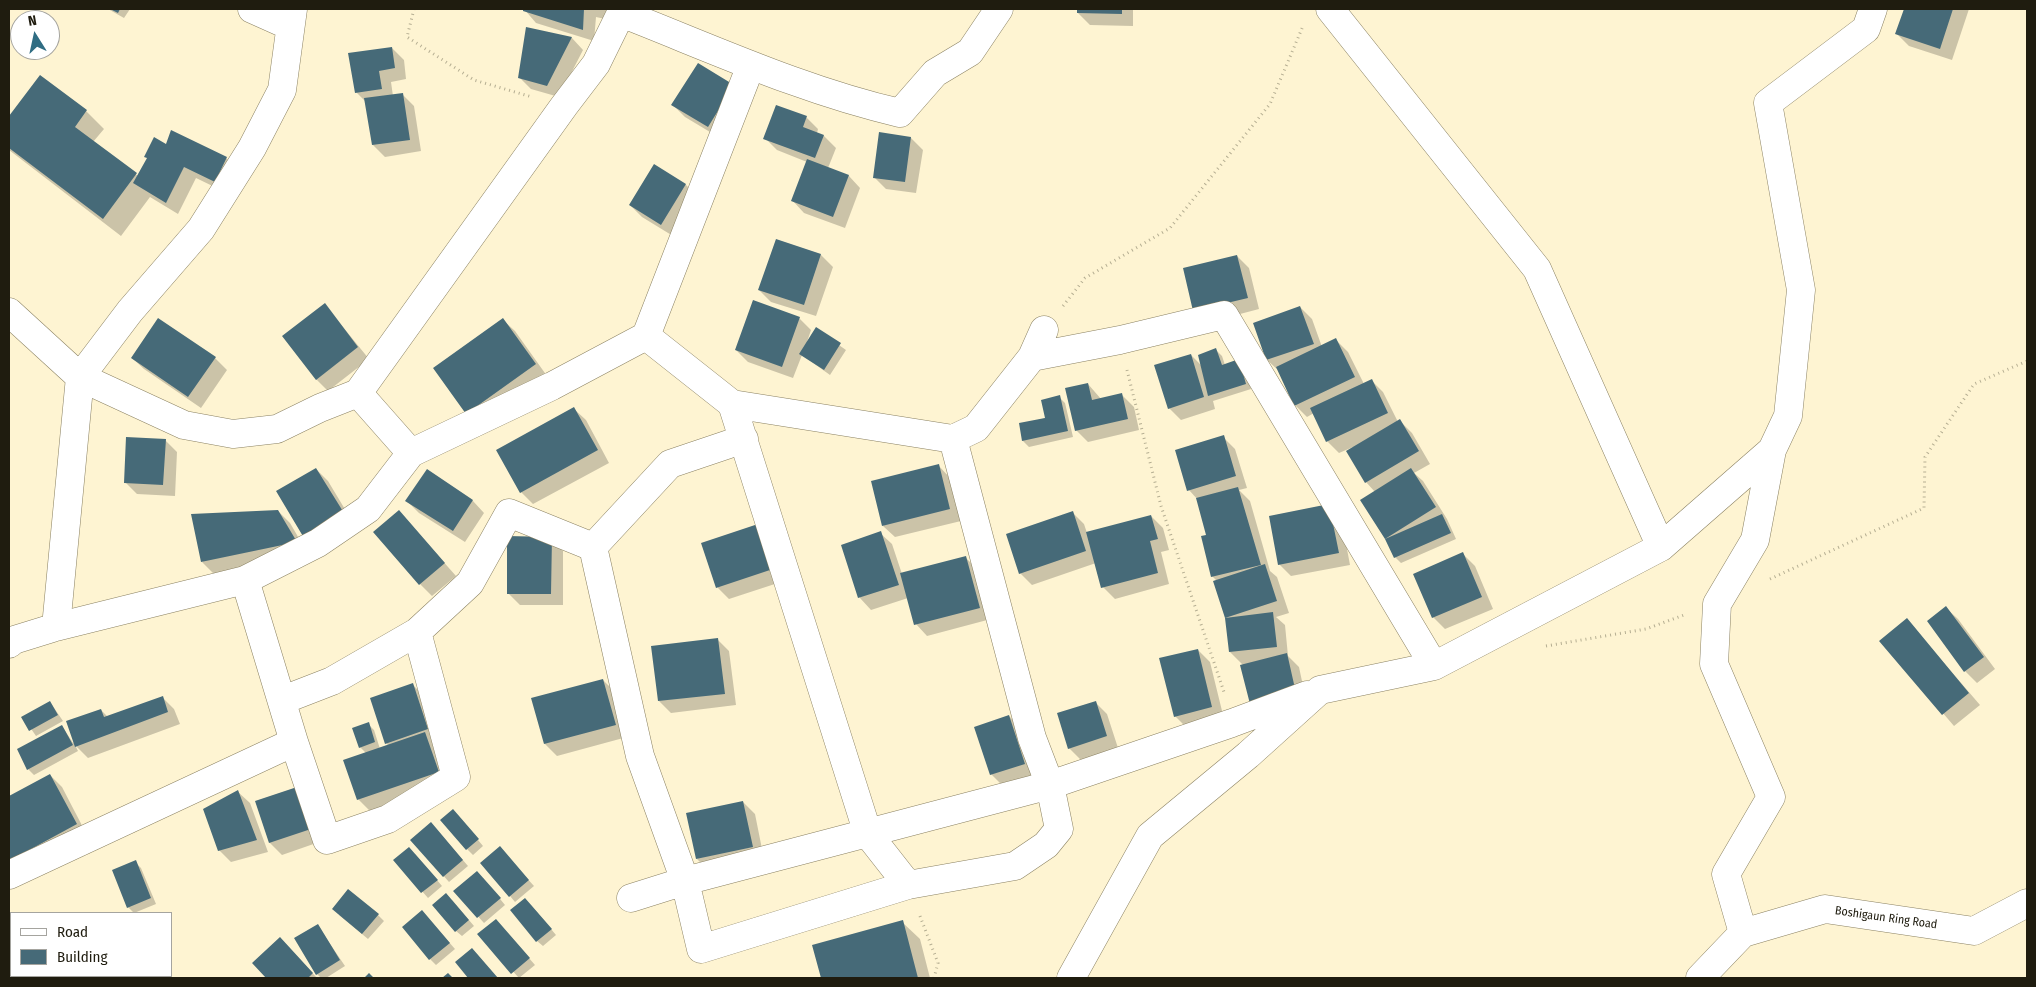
<!DOCTYPE html>
<style>
body{margin:0}
#map{position:relative;width:2036px;height:987px;overflow:hidden;background:#fef4d2;font-family:"Fira Sans Condensed",sans-serif}
canvas{display:block}
.frame{position:absolute;inset:0;border:10px solid #1f1c0f;pointer-events:none}
.legend{position:absolute;left:10px;top:912px;width:162px;height:65px;box-sizing:border-box;background:#fff;border:1px solid #a5a49f;margin:0;padding:6px 9px;list-style:none;font-size:15px;color:#1f1c0f}
.legend li{display:flex;align-items:center;gap:10px;height:25px}
.legend b{width:25px;border:1px solid #a5a49f}
.north{position:absolute;left:10px;top:10px;width:50px;height:50px;box-sizing:border-box;background:#fff;border:1px solid #a5a49f;border-radius:50%;rotate:350deg;font-size:14px;font-weight:700;line-height:20px;text-align:center;color:#1f1c0f}
.north::after{content:'';display:block;margin:auto;width:18px;height:22px;background:#306d83;clip-path:polygon(50% 0,100% 100%,50% 72%,0 100%)}
</style>
<div id="map">
<canvas width="2036" height="987"></canvas>
<div class="frame"></div>
<ul class="legend">
<li><b style="height:6px;background:#fff"></b>Road</li>
<li><b style="height:14px;background:#466a78"></b>Building</li>
</ul>
<div class="north">N</div>
</div>
<script>
const c = document.querySelector('canvas').getContext('2d');
c.lineJoin = 'round';
function fillPath(path, color) {
  c.fillStyle = color;
  c.fill(path, 'evenodd');
}
function stroke(path, color, width, dash) {
  c.strokeStyle = color;
  c.lineWidth = width;
  c.lineCap = dash ? 'butt' : 'round';
  c.setLineDash(dash || []);
  c.stroke(path);
}
function write(font, color, halo, rows, align = 'center') {
  c.font = font + ' "Fira Sans Condensed",sans-serif';
  c.lineWidth = 5;
  c.setLineDash([]);
  c.textBaseline = 'middle';
  c.strokeStyle = halo;
  c.fillStyle = color;
  for (const [text, x, y, turn = 0] of rows) {
    c.save();
    c.translate(x, y);
    c.rotate((+turn || 0) * Math.PI / 180);
    c.textAlign = isNaN(turn) ? turn : align;
    if (halo) c.strokeText(text, 0, 0);
    c.fillText(text, 0, 0);
    c.restore();
  }
}
const shadow = new Path2D(`
 M108,9H130L124,18Z
 M524,9H616L614,21L596,17L594,41L536,23Z
 M1078,9H1133V26L1090,25L1078,13Z
 M1905,9H1969L1952,60L1909,46L1897,34Z
 M527,29L572,38L583,50L559,97L531,89L519,77Z
 M392,48L404,60L406,79L391,82L393,96L402,94L414,106L421,151L385,157L373,145L366,102L356,92Z
 M40,77L86,111L104,129L93,142L138,176L166,145L226,158L238,170L227,193L196,178L178,214L150,197L121,236L9,150V119Z
 M745,98L720,138L685,117L673,105Z
 M806,117L818,129L817,133L824,136L836,148L828,168L849,176L860,188L845,228L804,213L793,201L807,162L777,150L765,138Z
 M880,133L911,138L923,150L916,193L886,189L874,177Z
 M655,166L686,185L698,197L673,236L642,217L630,205Z
 M776,240L821,255L833,267L816,316L771,302L759,290Z
 M1237,256L1249,268L1259,309L1206,323Z
 M325,305L369,359L328,391L316,379Z
 M1300,307L1312,319L1322,347L1336,340L1348,352L1364,384L1371,380L1383,392L1398,422L1400,421L1412,433L1430,464L1414,473L1423,481L1447,519L1456,539L1401,563L1395,557L1386,538L1362,500L1375,492L1366,482L1348,452L1354,448L1353,447L1339,453L1327,441L1314,413L1307,417L1295,405L1279,371L1267,360Z
 M799,318L811,330L807,342L816,329L846,350L830,375L802,355L793,378L748,362L736,350Z
 M503,320L515,331L547,376L467,413Z
 M1216,350L1222,356L1225,365L1244,366L1251,389L1213,401L1215,409L1181,420L1169,408L1191,355L1202,366Z
 M132,358H215L227,370L201,408L144,369Z
 M1088,384L1101,399L1122,395L1134,407L1139,430L1088,442L1076,430Z
 M1059,397L1065,403L1073,437L1029,447L1023,441L1020,424L1046,418Z
 M574,409L586,420L609,463L533,504L521,492Z
 M1223,437L1235,449L1247,488L1239,490L1250,501L1270,571L1277,577L1289,613L1276,617L1285,625L1288,656L1299,667L1307,705L1243,665L1230,652L1226,618L1217,581L1212,576L1207,536L1198,500L1189,490Z
 M165,440L177,452L175,496L137,494L125,482Z
 M939,466L950,478L961,521L895,537L883,526Z
 M316,469L328,481L355,526L317,549Z
 M427,471L473,501L484,513L465,542L419,513L407,501Z
 M278,511L290,523L308,554L214,574L202,562Z
 M1072,512L1084,524L1087,533L1151,516L1163,528L1169,550L1161,552L1169,584L1115,599L1103,587L1096,563L1032,585L1020,573Z
 M1341,517L1350,565L1291,576L1279,564Z
 M410,524L456,576L432,596L420,584Z
 M758,525L784,581L729,599L718,588L703,544Z
 M880,533L892,544L902,574L965,557L977,569L991,619L927,636L916,624L908,598L871,610L860,598L842,545Z
 M551,539L563,551V605H520L508,593Z
 M1463,554L1475,566L1493,609L1445,629L1433,617Z
 M1946,608L1958,619L1995,669L1977,683L1965,671Z
 M1907,620L1980,705L1954,726L1881,641Z
 M717,639L729,651L736,705L671,713L659,701Z
 M1198,650L1210,662L1224,719L1187,728L1175,716Z
 M603,680L615,692L627,737L557,756L545,744L533,699Z
 M413,685L425,697L450,784L370,811L358,799L366,753L360,747L368,724L374,730L380,749L389,746L386,743Z
 M162,697L174,709L180,724L88,758L75,745L78,751L34,775L28,769L62,726L73,743L101,710L108,717Z
 M50,702L63,721L36,736L23,717Z
 M1095,702L1107,714L1118,748L1081,760L1069,748Z
 M1009,716L1021,728L1036,775L1003,786L991,774Z
 M50,775L62,787L88,837L9,860V798Z
 M300,788L325,840L282,855L270,843L257,802Z
 M238,792L250,803L268,852L231,862L219,850Z
 M743,802L755,814L764,859L709,871L697,859Z
 M459,817L483,846L473,855L467,849Z
 M437,830L468,866L449,882L412,840Z
 M415,854L442,886L428,898L395,860Z
 M505,854L534,886L515,902L510,896Z
 M135,862L141,868L156,904L134,913L128,907Z
 M483,878L505,905L484,923L455,891Z
 M452,900L474,926L462,936L456,931Z
 M531,905L556,935L543,946L537,941Z
 M339,915H378L384,921L368,939Z
 M427,917L455,949L436,965L430,959Z
 M902,922L920,939L930,978H822L813,946Z
 M9,926L11,927V951H9Z
 M318,926L345,966L326,978H321L317,974L296,939Z
 M501,926L535,965L519,978L479,934Z
 M292,951L317,978H268L254,963Z
 M9,962L11,963V976H21V978H9Z`);
const building = new Path2D(`
 M110,9H120L118,13Z
 M523,9H584L583,30L523,11Z
 M1077,9H1122V14L1077,13Z
 M1904,9H1953L1940,49L1895,34Z
 M526,27L572,37L547,86L518,78Z
 M392,47L395,68L379,71L382,89L355,93L348,53Z
 M698,63L734,85L708,127L671,105Z
 M40,75L87,110L75,127L137,173L103,219L9,148V116Z
 M403,93L410,140L372,145L364,98Z
 M776,105L807,116L803,127L824,135L815,158L763,139Z
 M171,130L227,157L215,182L184,167L166,203L133,183L147,158L144,157L154,137L166,144Z
 M879,132L911,137L905,182L873,178Z
 M807,159L849,175L833,217L791,201Z
 M654,164L686,184L661,225L629,205Z
 M776,239L821,254L804,305L758,290Z
 M1237,255L1248,298L1193,311L1183,268Z
 M753,300L800,317L782,367L735,350Z
 M325,303L358,347L316,380L282,336Z
 M1300,306L1314,344L1266,360L1253,323Z
 M158,318L216,357L188,397L131,358Z
 M503,318L536,364L466,414L433,368Z
 M816,327L841,343L824,370L799,354Z
 M1336,338L1355,377L1294,406L1276,367Z
 M1216,348L1222,365L1239,359L1246,384L1208,396L1198,355Z
 M1191,354L1204,397L1168,409L1154,365Z
 M1372,379L1388,413L1326,442L1310,408Z
 M1088,383L1092,400L1122,393L1128,419L1075,431L1065,388Z
 M1060,395L1068,431L1022,441L1019,423L1045,418L1041,400Z
 M574,407L598,450L520,493L496,450Z
 M1400,419L1419,451L1365,483L1346,451Z
 M1224,435L1236,476L1187,491L1175,450Z
 M126,437L166,439L163,485L124,483Z
 M939,464L950,509L882,526L871,481Z
 M316,468L344,513L304,538L276,491Z
 M1411,468L1436,507L1385,539L1360,500Z
 M427,469L473,500L453,531L405,501Z
 M1238,487L1261,565L1211,577L1201,536L1206,535L1196,498Z
 M1329,504L1339,553L1278,565L1269,516Z
 M278,510L297,542L201,562L191,514Z
 M399,510L445,563L419,585L373,532Z
 M1073,511L1086,551L1019,574L1006,534Z
 M1442,514L1451,533L1394,558L1385,539Z
 M1151,515L1158,539L1150,541L1158,573L1101,588L1086,532Z
 M758,524L773,569L716,588L701,543Z
 M881,531L899,585L858,598L841,545Z
 M507,536L552,537L551,594H507Z
 M1463,552L1482,597L1432,618L1413,574Z
 M966,556L980,608L914,625L900,573Z
 M1265,564L1277,601L1225,618L1273,612L1277,647L1229,652L1225,618L1213,581Z
 M1946,606L1984,657L1964,672L1927,621Z
 M1907,618L1969,693L1942,715L1879,641Z
 M718,638L725,694L658,701L651,646Z
 M1198,649L1212,707L1174,717L1159,658Z
 M1287,653L1296,693L1250,704L1240,665Z
 M603,679L616,725L544,744L531,698Z
 M413,683L428,729L385,744L370,698Z
 M163,696L168,712L75,747L66,721L101,709L104,717Z
 M50,701L58,715L29,731L21,717Z
 M1096,701L1107,736L1068,749L1057,713Z
 M1009,715L1025,764L990,775L974,727Z
 M369,722L375,742L359,748L352,728Z
 M62,725L73,745L27,770L17,749Z
 M425,732L439,772L357,800L343,760Z
 M50,774L77,824L9,861V796Z
 M300,786L314,828L269,843L255,801Z
 M238,790L257,840L218,851L203,809Z
 M743,801L753,847L696,859L686,813Z
 M453,809L479,839L466,850L440,820Z
 M431,822L463,860L443,877L410,840Z
 M500,846L529,880L509,897L480,863Z
 M409,847L438,880L421,893L393,860Z
 M136,860L151,898L127,908L112,870Z
 M477,871L501,898L477,918L453,891Z
 M348,889L379,914L362,934L332,909Z
 M446,893L469,920L455,932L432,905Z
 M525,898L552,929L536,942L510,910Z
 M422,910L450,943L429,960L402,927Z
 M496,919L530,958L511,974L477,934Z
 M903,920L918,978H821L812,945Z
 M318,924L340,960L316,975L294,938Z
 M9,925H11V947H9Z
 M280,937L313,973L308,978H266L252,963Z
 M472,948L498,978H468L455,962Z
 M369,973L374,978H364Z
 M448,973L453,978H442Z`);
const path = new Path2D(`
 M414,9L407,37L474,80L532,97
 M1063,306L1085,278L1170,228L1270,104L1303,26
 M1127,370L1161,506L1224,692
 M1770,579L1924,508L1925,457L1974,384L2027,361
 M1546,646L1646,629L1684,615
 M920,916L938,963L934,978`);
const street = new Path2D(`
 M252,9L290,26
 M1330,9L1537,269L1661,547
 M621,13C713,49 804,91 900,113L935,73L970,52L999,9
 M9,312L80,377L184,425L233,434L277,429L320,408L358,393L564,106L596,64L623,9
 M646,336L751,65
 M1032,357L1120,340L1224,315L1434,666
 M358,393L411,453L552,386L646,336L732,404L868,834L908,885
 M732,404L953,439L976,428L1032,357L1044,330
 M593,547L640,756L685,881L701,949L908,885L1015,866L1046,845L1059,829L1050,785L1032,738L953,439
 M56,627L245,580L318,543L368,509L411,453
 M9,644L14,640L56,627L80,377L130,311L201,229L252,148L282,90L293,9
 M283,700L332,681L417,632L470,583L509,513L593,547L670,464L744,439
 M294,742L327,840L388,819L456,777L417,632
 M9,875L294,742L245,580
 M631,898L685,881L1050,785L1232,723L1307,695
 M1743,933L1726,874L1771,797L1714,664L1717,604L1755,540L1772,450
 M1071,978L1150,836L1248,755L1320,690L1434,666L1661,547L1772,450L1788,416L1801,290L1768,103L1866,29L1873,9
 M1700,978L1743,933L1825,909L1974,931L2027,903`);
const streetNames = [
 ["Boshigaun Ring Road",1886,918,8]
];
fillPath(shadow, '#0003');
fillPath(building, '#466a78');
stroke(street, '#8b8263', 29);
stroke(path, '#b5ae92', 3, [1, 4]);
stroke(street, '#fff', 28);
write('12px', '#1f1c0f', '#fff', streetNames);
</script>
